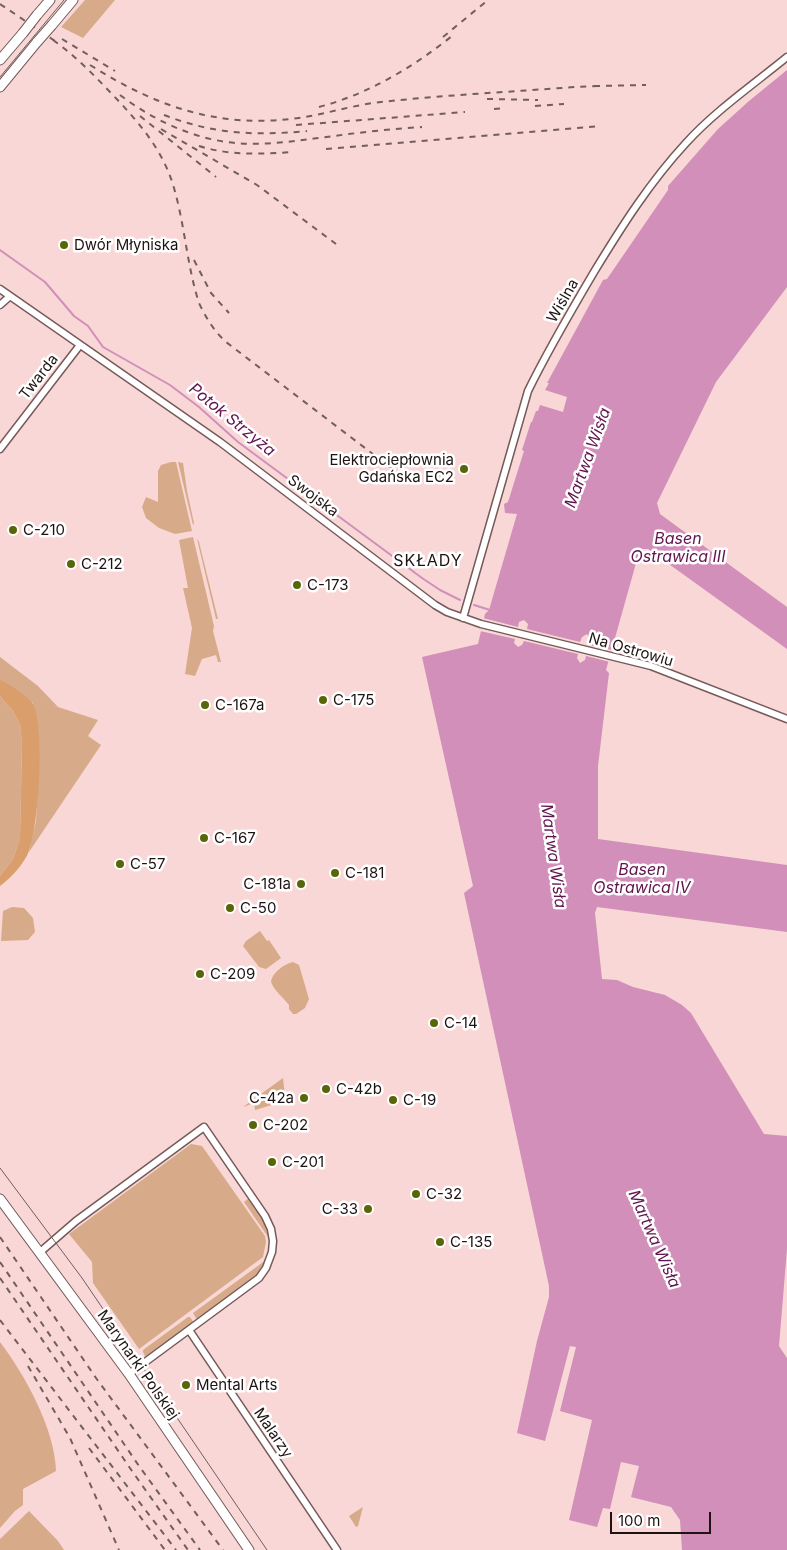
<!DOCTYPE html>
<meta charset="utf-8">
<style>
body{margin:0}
#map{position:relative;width:787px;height:1550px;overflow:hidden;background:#f8d7d6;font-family:Inter,sans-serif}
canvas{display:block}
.scale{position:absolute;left:610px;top:1512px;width:101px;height:22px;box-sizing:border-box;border:2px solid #1e1313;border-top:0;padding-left:6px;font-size:15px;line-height:18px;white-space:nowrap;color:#1e1313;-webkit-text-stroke:4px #fff;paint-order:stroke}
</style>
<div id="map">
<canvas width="787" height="1550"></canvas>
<div class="scale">100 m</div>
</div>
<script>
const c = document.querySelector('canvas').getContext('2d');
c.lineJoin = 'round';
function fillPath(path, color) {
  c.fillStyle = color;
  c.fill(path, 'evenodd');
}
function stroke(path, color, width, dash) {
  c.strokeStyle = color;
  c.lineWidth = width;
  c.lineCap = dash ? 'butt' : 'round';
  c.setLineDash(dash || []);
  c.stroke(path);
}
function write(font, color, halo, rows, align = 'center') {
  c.font = font + ' Inter,sans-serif';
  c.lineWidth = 5;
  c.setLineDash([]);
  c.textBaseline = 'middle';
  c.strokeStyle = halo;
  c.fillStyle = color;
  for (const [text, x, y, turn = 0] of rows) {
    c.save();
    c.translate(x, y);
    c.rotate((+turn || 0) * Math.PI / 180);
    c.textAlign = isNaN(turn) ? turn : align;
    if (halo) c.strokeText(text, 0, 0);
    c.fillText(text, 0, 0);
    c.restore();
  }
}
const green = new Path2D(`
 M85,0H115L83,38L61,27Z
 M171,462H176L192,531L175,534L159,528L146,518L142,507L146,497L158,502V471L161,465Z
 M178,462L183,463L187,491L194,523L193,525Z
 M193,537L214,626L213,631L221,662H218L216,655L202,659L195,676L185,674L192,628L183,588H188L179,540Z
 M197,539L199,542L218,619H216Z
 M0,657L38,686L58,707L98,720L88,736L101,745L29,852L36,821L38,786L33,703L0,679Z
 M0,696L13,711L20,724L22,743L20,839L13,859L0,876Z
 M12,907L24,908L33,918L35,932L28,940L1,941L3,911Z
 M260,931L267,941L269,940L281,958L266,969L259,967L243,946L246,941Z
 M293,962L299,965L309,999L305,1008L296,1014H293L289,1009V1005C283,997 275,992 271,982C272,973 284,964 293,962Z
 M283,1078L285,1096L282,1102L255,1110L254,1103L243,1107Z
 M191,1144L202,1146L265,1236L266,1242L263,1257L139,1349L93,1283L92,1262L69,1234Z
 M249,1198L266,1225L268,1237L244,1202Z
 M266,1260L256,1275L197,1320L193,1313Z
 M188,1317H190L194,1323L146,1358L143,1352V1350Z
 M0,1342C25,1375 55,1429 56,1471L23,1489V1505L15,1511L0,1528Z
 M363,1507L358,1526L356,1527L349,1516Z
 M29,1511L58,1541L64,1550H0V1539Z`);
const forest = new Path2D(`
 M0,679C8,684 29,696 33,704C45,728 39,825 29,851C24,864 11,878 0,886V876L13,859L20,839L22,743L20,724L13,711L0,696Z`);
const water = new Path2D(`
 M787,70V287L716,382L657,503L660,514L787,607V649L648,549H640L606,670L609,673L598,766V839L787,865V932L597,907L595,913L602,979L617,980L633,987L665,995L682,1005L691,1013L764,1134L787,1136V1249L779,1346L787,1358V1550H682L680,1520L671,1507L631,1497L639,1466L621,1462L610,1509L603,1508L597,1527L569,1520L592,1420L560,1411L576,1347L570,1346L545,1441L517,1433L537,1341L549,1297V1286L464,893L473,886L422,657L478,644L485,614L489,610L517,514L505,513L504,504L508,502L524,451L522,450L531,422H532L536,411H538L540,405L563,412L567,397L545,390L549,383H547L603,280L607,279L668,190V186L718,129L749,101Z`);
const pier = new Path2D(`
 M483,618L518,627L519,622L524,620L528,624L527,629L580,642L582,637L587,634L590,639L589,645L612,650L610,662L586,656L585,660L580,663L577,658L578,654L524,641L522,645L518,647L514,643L515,639L480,631Z`);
const stream = new Path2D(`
 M0,250L45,282L74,316L88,326L103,347L170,385L199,407L238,442L422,578L440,590L460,600
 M474,605L490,610`);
const street = new Path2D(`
 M0,289L220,442L435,605L447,612L481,624L651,666L787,719
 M0,305L9,297
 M0,449L80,345
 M463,618L528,391C548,350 571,311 594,272C622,226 650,182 686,143C715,111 754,84 787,57
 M39,1253L76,1221L204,1127L265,1216L271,1229L273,1241L272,1252L266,1268L259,1278L129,1374
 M189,1330L337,1550`);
const secondary = new Path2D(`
 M37,15L50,0
 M52,25L73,0
 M0,60L23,33
 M0,87L37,42
 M0,1199L129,1374L249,1550`);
const tram = new Path2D(`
 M0,77L64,0
 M0,1168L82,1278L267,1550`);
const rail = new Path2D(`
 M0,4L58,43
 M443,37L488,0
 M62,39L115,71
 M53,40C74,55 92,73 109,91C137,120 163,149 174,188C185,226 187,266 199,303C206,318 214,331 226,342L403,477
 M90,65C157,107 219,129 299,118C326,114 353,105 381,102C445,95 510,92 574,87L599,86
 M594,86L646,85
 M120,95C153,120 193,139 235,143C268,146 301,140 334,136C363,132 392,129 422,127
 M487,99L538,100
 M535,106L564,104
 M319,107C368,94 412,68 452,36
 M494,109L505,108
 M164,115C213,134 255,136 307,131
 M140,116L216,177
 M296,125L465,112
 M161,129L257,185L336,244
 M199,146C231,156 262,154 294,152
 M326,149L600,126
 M194,260L211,293L229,313
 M0,1237L96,1378L223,1550
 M0,1262L139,1466L200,1550
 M0,1278L132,1471L188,1550
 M0,1320L176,1550
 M28,1366L70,1438L119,1550
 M89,1448L165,1550`);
const secondaryBridge = new Path2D(`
 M23,33L37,15
 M37,42L52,25`);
const markers = [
 [64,245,5,"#596509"],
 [464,469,5,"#596509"],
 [13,530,5,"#596509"],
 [71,564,5,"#596509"],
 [297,585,5,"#596509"],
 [323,700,5,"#596509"],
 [205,705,5,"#596509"],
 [204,838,5,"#596509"],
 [120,864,5,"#596509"],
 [335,873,5,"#596509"],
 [301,884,5,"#596509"],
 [230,908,5,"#596509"],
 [200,974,5,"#596509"],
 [434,1023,5,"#596509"],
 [326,1089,5,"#596509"],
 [304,1098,5,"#596509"],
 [393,1100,5,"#596509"],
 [253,1125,5,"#596509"],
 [272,1162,5,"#596509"],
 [416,1194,5,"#596509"],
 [368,1209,5,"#596509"],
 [440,1242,5,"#596509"],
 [186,1385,5,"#596509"]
];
const poiNames = [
 ["Dwór Młyniska",74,245],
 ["Elektrociepłownia",454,460,"right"],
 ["Gdańska EC2",454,477,"right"],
 ["C-210",23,530],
 ["C-212",81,564],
 ["C-173",307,585],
 ["C-175",333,700],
 ["C-167a",215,705],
 ["C-167",214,838],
 ["C-57",130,864],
 ["C-181",345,873],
 ["C-181a",291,884,"right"],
 ["C-50",240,908],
 ["C-209",210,974],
 ["C-14",444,1023],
 ["C-42b",336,1089],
 ["C-42a",294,1098,"right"],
 ["C-19",403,1100],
 ["C-202",263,1125],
 ["C-201",282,1162],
 ["C-32",426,1194],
 ["C-33",358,1209,"right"],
 ["C-135",450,1242],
 ["Mental Arts",196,1385]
];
const streetNames = [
 ["Wiślna",563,301,-60],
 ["Twarda",39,377,-52],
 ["Swojska",313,496,37],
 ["Na Ostrowiu",631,650,16],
 ["Marynarki Polskiej",138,1365,55],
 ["Malarzy",273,1433,56]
];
const waterNames = [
 ["Potok Strzyża",232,420,39],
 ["Martwa Wisła",588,458,-70],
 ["Basen",678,539],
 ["Ostrawica III",678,557],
 ["Martwa Wisła",553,856,82],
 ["Basen",642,870],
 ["Ostrawica IV",642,888],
 ["Martwa Wisła",654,1239,66]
];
const neighbourhoodNames = [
 ["SKŁADY",428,561]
];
fillPath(green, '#d7ab89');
fillPath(forest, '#da9e6d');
fillPath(water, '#d18fb9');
fillPath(pier, '#f8d7d6');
stroke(stream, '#d18fb9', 2);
stroke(street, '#755a59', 9);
stroke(secondary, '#755a59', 11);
stroke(street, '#fff', 6);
stroke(secondary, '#fff', 9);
stroke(tram, '#715e5d', 1);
stroke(rail, '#715e5d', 2, [6, 6]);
stroke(secondaryBridge, '#755a59', 11, []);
stroke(secondaryBridge, '#fff', 9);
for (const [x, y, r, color] of markers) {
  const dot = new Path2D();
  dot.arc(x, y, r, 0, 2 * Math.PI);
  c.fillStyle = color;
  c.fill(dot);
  stroke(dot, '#fff', 2);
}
write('15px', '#1e1313', '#fff', poiNames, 'left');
write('15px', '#1e1313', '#fff', streetNames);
write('italic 16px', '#61144d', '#fff', waterNames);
c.letterSpacing = '1px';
write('16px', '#1e1313', '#fff', neighbourhoodNames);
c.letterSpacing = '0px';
</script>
